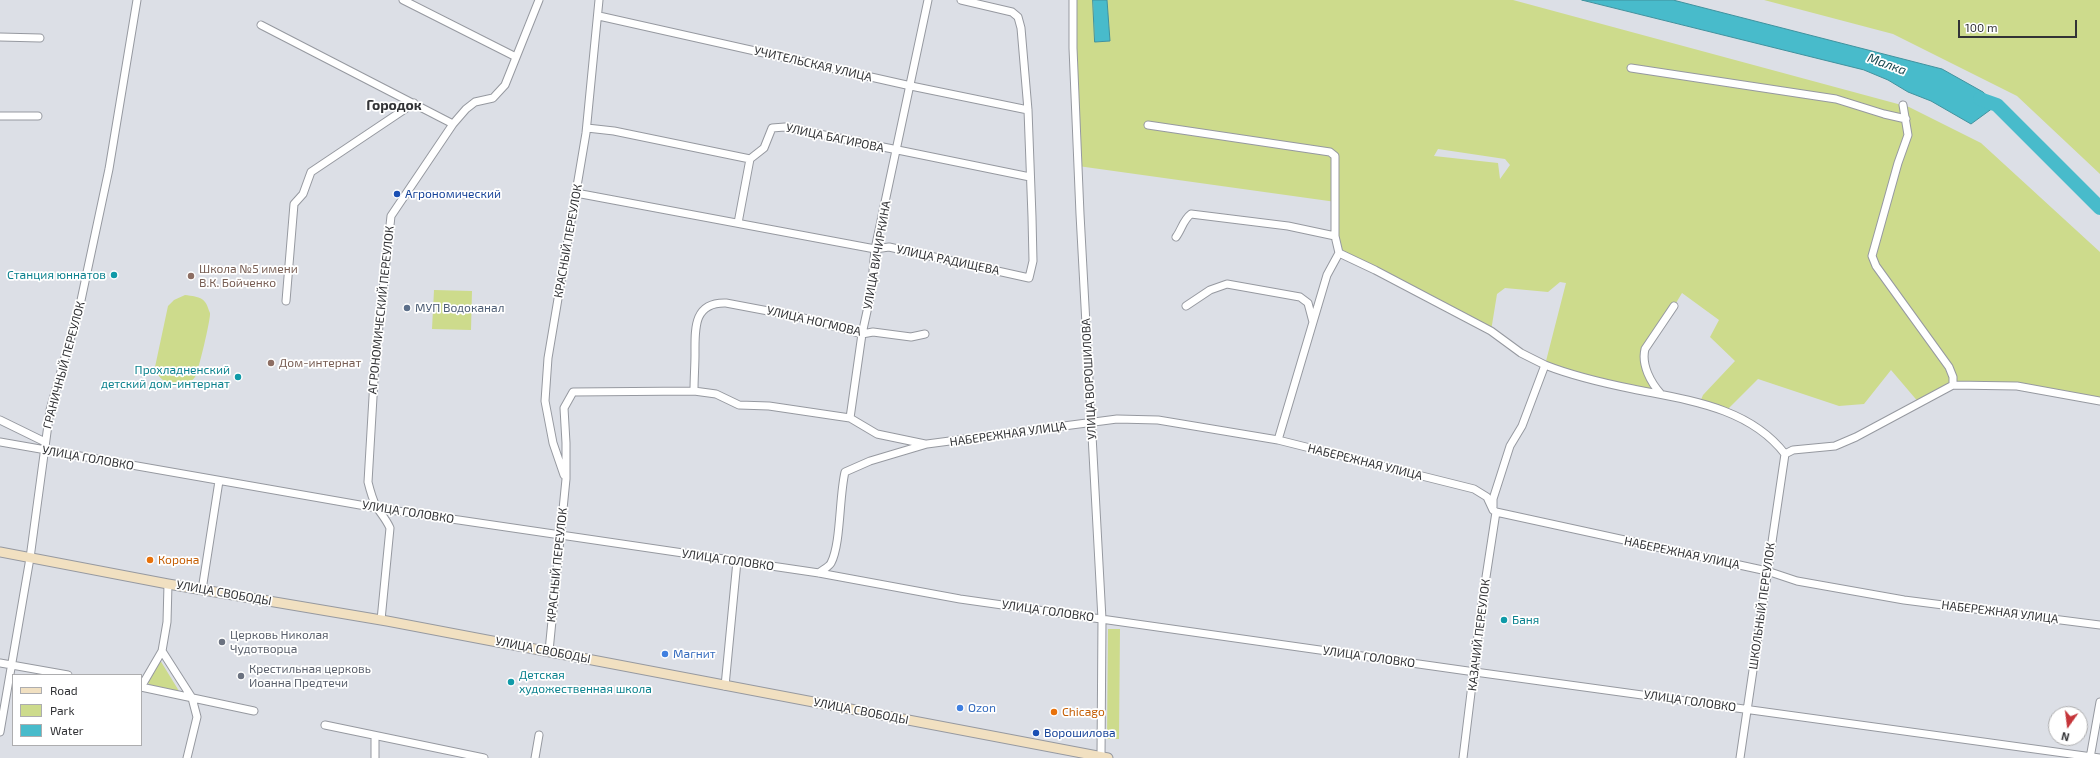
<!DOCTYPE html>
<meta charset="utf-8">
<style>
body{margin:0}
#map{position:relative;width:2100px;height:758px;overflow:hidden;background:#dcdfe6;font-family:"Exo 2",sans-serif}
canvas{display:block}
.legend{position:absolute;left:12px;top:674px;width:130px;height:72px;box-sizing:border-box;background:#fff;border:1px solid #adadaf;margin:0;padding:5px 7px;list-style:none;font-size:12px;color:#323336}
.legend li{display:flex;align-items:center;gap:8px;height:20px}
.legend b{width:20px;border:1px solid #adadaf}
.north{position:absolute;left:2048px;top:706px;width:40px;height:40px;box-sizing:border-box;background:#fff;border:1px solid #adadaf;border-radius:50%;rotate:194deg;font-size:11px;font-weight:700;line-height:16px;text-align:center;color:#323336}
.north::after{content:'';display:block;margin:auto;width:14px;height:18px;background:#c5353a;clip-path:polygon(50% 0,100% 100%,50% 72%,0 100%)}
.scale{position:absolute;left:1958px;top:20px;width:119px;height:18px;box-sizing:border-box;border:2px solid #323336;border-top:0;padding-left:5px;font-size:12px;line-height:14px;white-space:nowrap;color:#323336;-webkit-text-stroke:3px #fff;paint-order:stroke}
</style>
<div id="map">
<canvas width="2100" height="758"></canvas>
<ul class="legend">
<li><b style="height:5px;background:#f1e0c1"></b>Road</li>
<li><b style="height:11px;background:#cddb8c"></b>Park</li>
<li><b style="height:11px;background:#48bbcb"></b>Water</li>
</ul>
<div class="north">N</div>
<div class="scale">100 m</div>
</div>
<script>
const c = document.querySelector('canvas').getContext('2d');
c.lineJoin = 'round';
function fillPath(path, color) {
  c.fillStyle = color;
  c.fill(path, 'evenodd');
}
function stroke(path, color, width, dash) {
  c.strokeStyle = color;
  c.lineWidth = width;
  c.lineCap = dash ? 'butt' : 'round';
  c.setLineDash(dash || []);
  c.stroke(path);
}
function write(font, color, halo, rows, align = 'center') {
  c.font = font + ' "Exo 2",sans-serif';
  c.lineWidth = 3.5;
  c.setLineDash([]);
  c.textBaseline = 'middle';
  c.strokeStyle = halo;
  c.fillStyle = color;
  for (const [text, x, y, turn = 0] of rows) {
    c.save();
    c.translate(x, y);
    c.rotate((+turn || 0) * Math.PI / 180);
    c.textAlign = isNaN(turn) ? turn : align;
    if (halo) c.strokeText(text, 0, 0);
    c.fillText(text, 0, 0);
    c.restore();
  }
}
const green = new Path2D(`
 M1073,0H1093L1096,42L1110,41L1107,0H1513L1909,107L1981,143L2100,252V401L2017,386L1953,385L1920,404L1891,370L1864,404L1839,406L1758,379L1725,412L1700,402L1703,395L1735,361L1710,337L1719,320L1682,293L1643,358L1661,394L1545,365L1566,283L1560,282L1548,292L1505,288L1497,294L1491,331L1339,253L1336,202L1078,166ZM1438,149L1505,159L1510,165L1500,179L1498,163L1434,156Z
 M1764,0H2100V174L2017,96L1893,34Z
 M434,290L472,291L471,330L432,329Z
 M185,295C191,296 201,296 205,302C207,304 209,311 210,313C211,318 198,373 195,377C184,393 158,385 155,367L168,306L174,300Z
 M1108,629H1120L1119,739H1107Z
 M160,660L179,691L150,685L148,683Z`);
const water = new Path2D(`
 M1093,0H1107L1110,41L1095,42Z
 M1582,0H1673L1942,69L1983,92L1997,105L1971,124L1931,101L1908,92L1888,80L1864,70Z`);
const river = new Path2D(`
 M1980,99L1997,105L2100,208`);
const minor = new Path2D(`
 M403,0L516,57
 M1073,0V48L1080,214L1102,619L1101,756
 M599,16L911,86L1028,110
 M261,25L453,124
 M0,37L40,38
 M1631,68L1836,99L1884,114L1906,119
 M0,116H38
 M1148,125L1330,152L1335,156V236L1339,253
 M587,128L614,131L750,159L764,148L772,128L785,127L1030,177
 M576,193L875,249L889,247L1029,278L1033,261L1032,217L1028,110L1021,28L1018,17L1012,12L961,0
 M738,223L750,159
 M1176,237C1182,229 1183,220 1191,214L1288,226L1335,236
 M286,301L294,204L303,194L311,172L414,103
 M1186,306L1210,290L1227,284L1300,297L1308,303L1313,322
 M1953,385L2017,386L2100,401
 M694,391C694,378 695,366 695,354C695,329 693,302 726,303L800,317L862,334L873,332L911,337L925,334
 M1661,394C1651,383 1641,365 1645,349L1674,306
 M850,418L862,334L871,293L875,249L928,0
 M0,420L45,442
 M1278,440L1327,275L1339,253L1375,270L1491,331L1521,353L1545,365
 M0,442L377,508L819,573L960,599L1475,672L2100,758
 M1785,454L1793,450L1835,446L1856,437L1953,385V377L1949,367L1876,266L1872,256L1898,163L1908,135L1903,105
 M564,475L553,443L545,401L548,358L586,133L599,0
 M1493,507V499L1510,446L1522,426L1545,365C1573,376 1603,383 1633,389C1687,400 1749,407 1785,454
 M819,573C822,570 829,567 831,563C841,544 839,497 845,472L870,461L927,444L1117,419L1158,420L1278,440L1474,489L1487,497L1493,510L1496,512L1767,571L1797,581L1904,600L2100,625
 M168,584L167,622L162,651L192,698L197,717L187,758
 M202,590L219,481
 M381,620L390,528C386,519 381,514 376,506C372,498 370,490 368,482L375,363L391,216L453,124L466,109L475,102L493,98L505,85L539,0
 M549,651L566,479V443L564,408L573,392L694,391L716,394L739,405L769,406L850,418L877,434L925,444
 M0,663L68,675
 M725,686L737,561
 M141,687L254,711
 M141,687L162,651
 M325,725L484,758
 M0,732L30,558L50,410L80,305L109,169L137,0
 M375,758V736
 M535,758L539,735
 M1463,758L1482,603L1496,512
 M1740,758L1785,454
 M2090,758L2100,702`);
const secondary = new Path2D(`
 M0,552L168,584L387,621L1108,758`);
const markers = [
 [397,194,4,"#1a4fb4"],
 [114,275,4,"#0f9aa8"],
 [191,276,4,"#8d6e63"],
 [407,308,4,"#5c6f8a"],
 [271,363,4,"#8d6e63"],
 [238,377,4,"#0f9aa8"],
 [150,560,4,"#e8710a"],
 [1504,620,4,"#0f9aa8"],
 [222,642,4,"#6b7280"],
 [665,654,4,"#3f7fe0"],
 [241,676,4,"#6b7280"],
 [511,682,4,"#0f9aa8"],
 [960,708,4,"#3f7fe0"],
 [1054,712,4,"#e8710a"],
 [1036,733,4,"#1a4fb4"]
];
const streetNames = [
 ["УЧИТЕЛЬСКАЯ УЛИЦА",813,64,13],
 ["УЛИЦА БАГИРОВА",835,138,12],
 ["КРАСНЫЙ ПЕРЕУЛОК",568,241,-80],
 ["УЛИЦА ВИЧИРКИНА",877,255,-80],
 ["УЛИЦА РАДИЩЕВА",948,260,12],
 ["АГРОНОМИЧЕСКИЙ ПЕРЕУЛОК",381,310,-84],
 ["УЛИЦА НОГМОВА",814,321,13],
 ["ГРАНИЧНЫЙ ПЕРЕУЛОК",64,365,-75],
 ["УЛИЦА ВОРОШИЛОВА",1089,379,-93],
 ["НАБЕРЕЖНАЯ УЛИЦА",1008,434,-8],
 ["УЛИЦА ГОЛОВКО",88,458,10],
 ["НАБЕРЕЖНАЯ УЛИЦА",1365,462,14],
 ["УЛИЦА ГОЛОВКО",408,512,9],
 ["НАБЕРЕЖНАЯ УЛИЦА",1682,553,12],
 ["УЛИЦА ГОЛОВКО",728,560,8],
 ["КРАСНЫЙ ПЕРЕУЛОК",557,565,-84],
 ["УЛИЦА СВОБОДЫ",224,593,10],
 ["ШКОЛЬНЫЙ ПЕРЕУЛОК",1762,606,-82],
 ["УЛИЦА ГОЛОВКО",1048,611,8],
 ["НАБЕРЕЖНАЯ УЛИЦА",2000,612,7],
 ["КАЗАЧИЙ ПЕРЕУЛОК",1479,635,-83],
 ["УЛИЦА СВОБОДЫ",543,650,11],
 ["УЛИЦА ГОЛОВКО",1369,657,8],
 ["УЛИЦА ГОЛОВКО",1690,701,8],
 ["УЛИЦА СВОБОДЫ",861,711,11]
];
const transitNames = [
 ["Агрономический",405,194],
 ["Ворошилова",1044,733]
];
const educationNames = [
 ["Школа №5 имени",199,269],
 ["В.К. Бойченко",199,283],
 ["Дом-интернат",279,363]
];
const cultureNames = [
 ["Станция юннатов",106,275],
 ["Прохладненский",230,370],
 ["детский дом-интернат",230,384],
 ["Баня",1512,620,"left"],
 ["Детская",519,675,"left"],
 ["художественная школа",519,689,"left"]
];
const serviceNames = [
 ["МУП Водоканал",415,308]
];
const foodNames = [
 ["Корона",158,560],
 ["Chicago",1062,712]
];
const worshipNames = [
 ["Церковь Николая",230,635],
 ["Чудотворца",230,649],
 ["Крестильная церковь",249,669],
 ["Иоанна Предтечи",249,683]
];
const shopNames = [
 ["Магнит",673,654],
 ["Ozon",968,708]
];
const waterNames = [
 ["Малка",1887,64,20]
];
const quarterNames = [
 ["Городок",394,105]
];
fillPath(green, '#cddb8c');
fillPath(water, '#48bbcb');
stroke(water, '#41929e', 1);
stroke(river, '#48bbcb', 14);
stroke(minor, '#9699a0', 9);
stroke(secondary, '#9699a0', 11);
stroke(minor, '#fff', 7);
stroke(secondary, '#f1e0c1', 9);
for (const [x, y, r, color] of markers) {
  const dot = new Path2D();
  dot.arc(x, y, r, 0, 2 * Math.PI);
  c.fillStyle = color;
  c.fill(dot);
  stroke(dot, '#fff', 1.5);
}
write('12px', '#323336', '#fff', streetNames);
write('12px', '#164399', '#fff', transitNames, 'left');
write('12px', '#785e54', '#fff', educationNames, 'left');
write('12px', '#0d838f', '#fff', cultureNames, 'right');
write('12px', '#4e5e75', '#fff', serviceNames, 'left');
write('12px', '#c56008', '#fff', foodNames, 'left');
write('12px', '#5b616d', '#fff', worshipNames, 'left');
write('12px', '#366cbe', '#fff', shopNames, 'left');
write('italic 13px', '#174951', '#fff', waterNames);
write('bold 14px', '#323336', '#fff', quarterNames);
</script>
